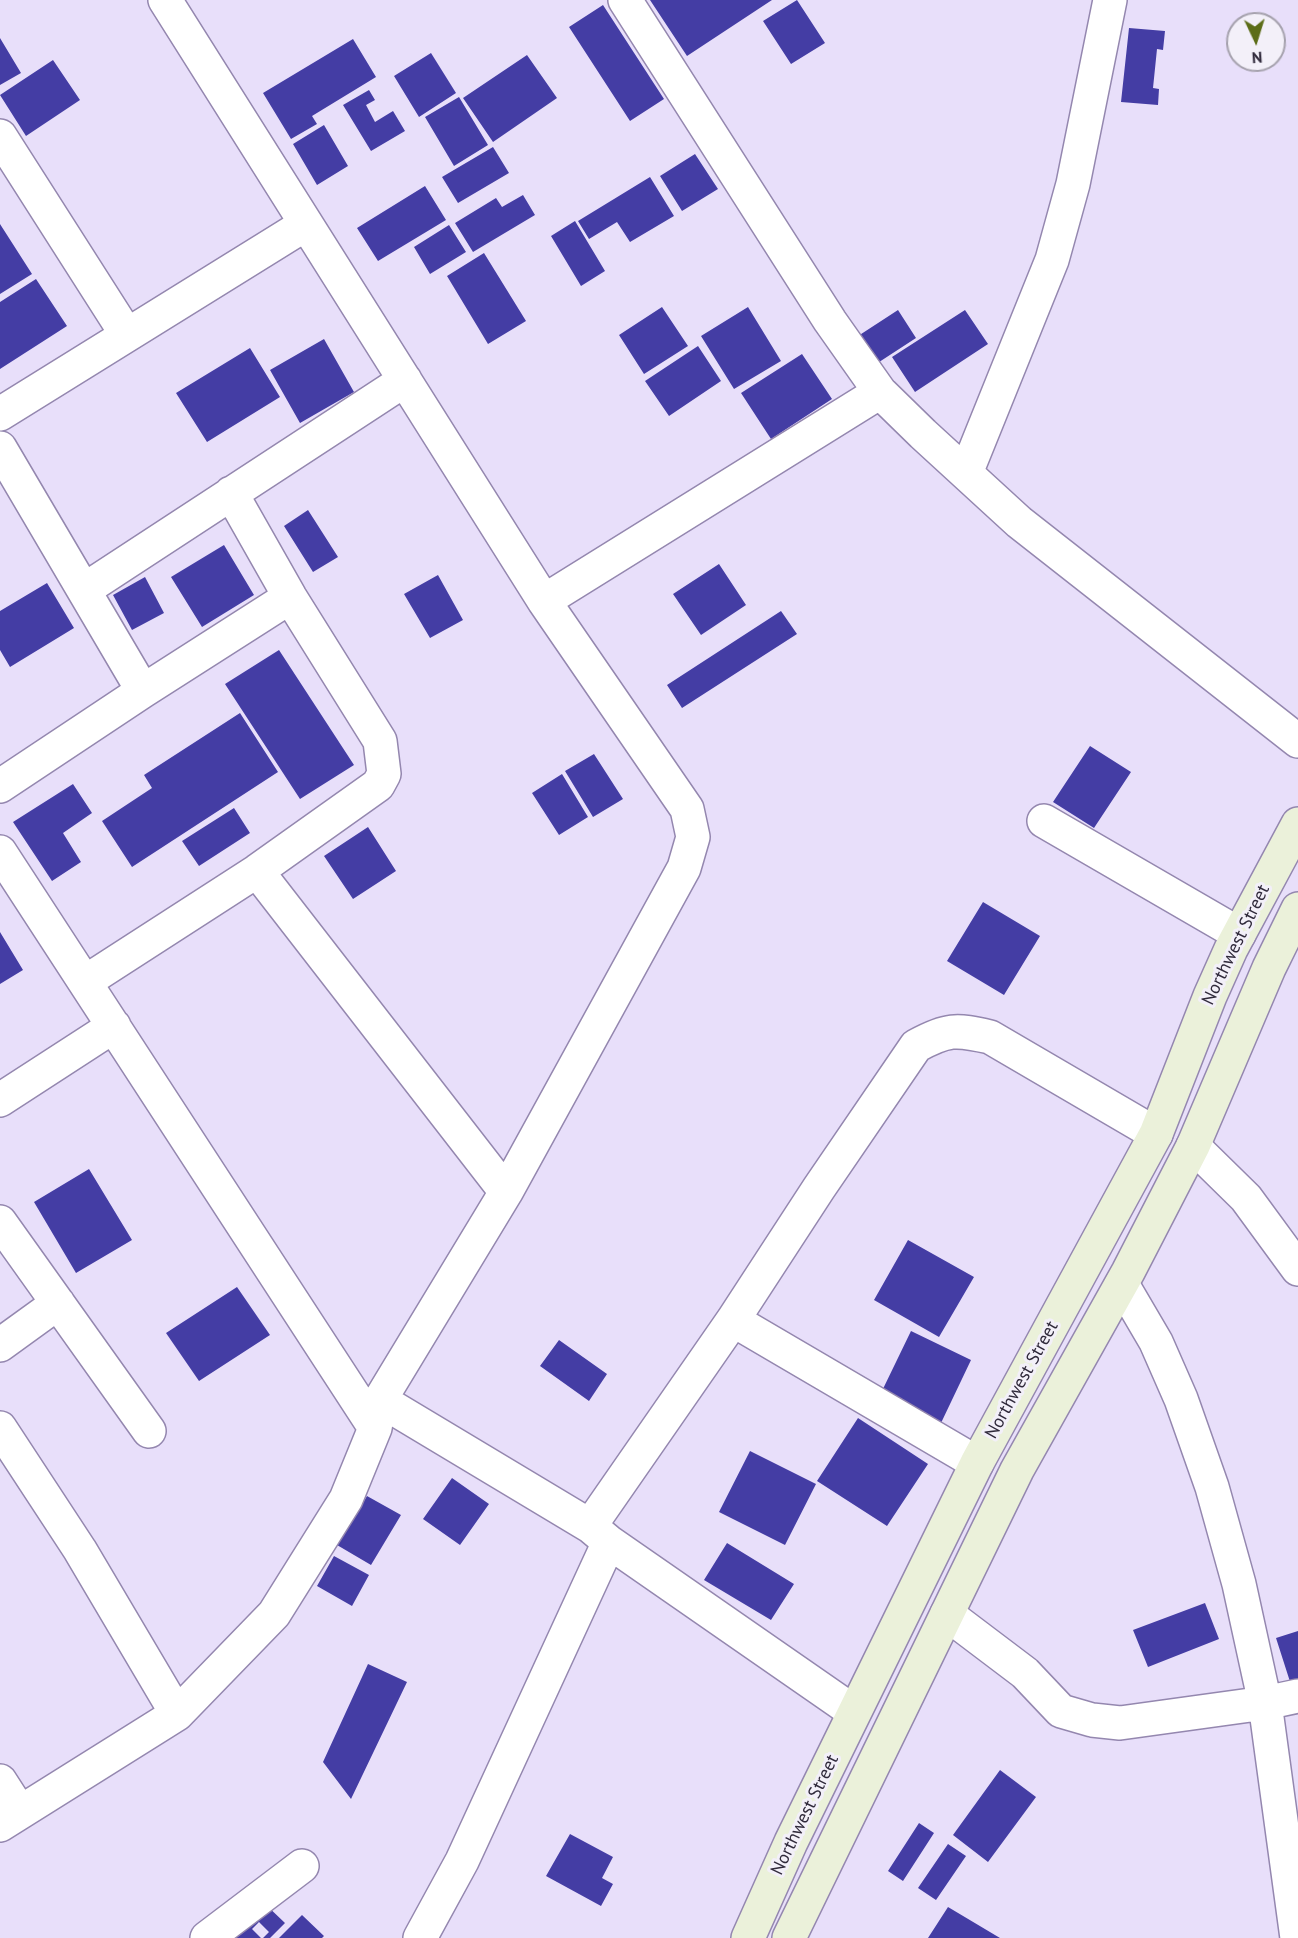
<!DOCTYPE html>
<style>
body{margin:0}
#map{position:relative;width:1298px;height:1938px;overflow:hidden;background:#e8dffa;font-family:"PT Sans",sans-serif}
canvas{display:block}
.north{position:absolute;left:1226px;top:12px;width:60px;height:60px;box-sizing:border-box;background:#f3f0f9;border:2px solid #a5a1ad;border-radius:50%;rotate:176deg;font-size:16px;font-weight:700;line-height:24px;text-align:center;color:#302a3b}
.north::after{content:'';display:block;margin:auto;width:21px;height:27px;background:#5c6d18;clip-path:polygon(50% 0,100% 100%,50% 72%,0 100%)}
</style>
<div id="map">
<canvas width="1298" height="1938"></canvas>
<div class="north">N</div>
</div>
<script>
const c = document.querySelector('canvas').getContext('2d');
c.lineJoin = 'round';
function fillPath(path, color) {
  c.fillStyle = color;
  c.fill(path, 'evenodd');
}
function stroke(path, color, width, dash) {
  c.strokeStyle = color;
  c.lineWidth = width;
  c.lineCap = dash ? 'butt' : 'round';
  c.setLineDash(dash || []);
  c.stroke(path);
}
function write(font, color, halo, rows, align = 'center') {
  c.font = font + ' "PT Sans",sans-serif';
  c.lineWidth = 6;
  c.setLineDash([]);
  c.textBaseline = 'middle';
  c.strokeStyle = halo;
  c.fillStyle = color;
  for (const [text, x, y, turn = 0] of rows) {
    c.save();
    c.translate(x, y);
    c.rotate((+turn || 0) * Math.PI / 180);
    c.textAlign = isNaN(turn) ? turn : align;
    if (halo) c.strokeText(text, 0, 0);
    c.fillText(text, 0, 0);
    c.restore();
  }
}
const building = new Path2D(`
 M650,0H772L687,56Z
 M797,0L825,43L791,64L763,21Z
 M603,5L664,99L630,121L569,27Z
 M1129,28L1165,31L1163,50L1157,49L1153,88L1159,89L1158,105L1121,102Z
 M0,38L21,73L0,85Z
 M353,39L376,77L312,116L317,124L291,139L263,93Z
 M431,53L456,93L419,117L394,76Z
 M527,55L557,98L493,142L463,98Z
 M53,60L80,100L26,136L0,95Z
 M369,90L375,100L366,105L375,122L393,111L405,131L371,151L343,105Z
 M459,97L488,145L454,166L425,117Z
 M324,125L348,166L317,185L293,144Z
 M493,147L509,173L458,203L442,177Z
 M695,154L718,189L682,211L660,176Z
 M650,177L674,216L630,242L617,222L589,239L578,221Z
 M425,186L446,220L378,261L357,228Z
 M523,195L535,215L473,252L455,223L496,198L502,207Z
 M575,221L605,271L581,286L551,236Z
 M0,224L32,274L0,294Z
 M449,225L466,252L430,274L414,247Z
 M484,253L526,321L488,344L447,276Z
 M36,279L67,326L0,369V302Z
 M662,307L688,346L644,374L619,335Z
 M748,307L781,361L734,389L701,336Z
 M898,310L916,338L873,366L855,338Z
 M965,310L988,344L915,392L892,357Z
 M324,339L354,392L300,423L270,370Z
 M698,346L721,381L669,416L645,381Z
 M250,348L280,397L207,442L176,393Z
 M802,354L832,399L771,439L741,393Z
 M308,510L338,557L313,572L284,526Z
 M224,545L254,595L202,627L171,577Z
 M719,564L746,605L701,635L673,594Z
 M438,575L463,620L430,638L404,594Z
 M145,577L164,613L132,630L113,595Z
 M47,583L74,628L10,667L0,650V611Z
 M781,611L797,634L682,708L667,685Z
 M279,650L354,765L300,799L225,684Z
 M240,713L278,772L132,867L102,821L152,788L144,775Z
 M1090,746L1131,772L1094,828L1053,802Z
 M594,754L623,799L593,817L565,771Z
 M562,774L588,817L559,835L532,793Z
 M73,784L92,813L63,833L81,862L52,881L13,822Z
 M234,808L250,833L199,866L182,841Z
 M368,827L396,871L353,899L324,856Z
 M983,902L1040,936L1004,995L947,961Z
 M0,932L23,970L0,984Z
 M89,1169L132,1240L76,1273L34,1202Z
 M908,1240L974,1277L939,1337L874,1300Z
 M237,1287L270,1335L199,1381L166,1333Z
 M911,1331L971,1360L941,1423L881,1393Z
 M559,1340L607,1374L589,1401L540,1366Z
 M858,1418L928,1464L887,1526L817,1481Z
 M750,1451L816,1484L785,1545L719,1512Z
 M452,1478L489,1504L460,1545L423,1519Z
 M367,1496L401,1515L371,1565L337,1545Z
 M727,1543L794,1584L771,1620L704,1580Z
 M334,1556L369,1575L352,1606L317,1586Z
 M1205,1603L1219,1639L1148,1667L1133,1630Z
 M1298,1631V1689L1293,1691L1276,1638Z
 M368,1664L407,1682L351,1799L323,1762Z
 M1000,1770L1036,1797L988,1862L953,1835Z
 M919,1823L934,1833L903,1881L888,1871Z
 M570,1834L613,1857L602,1878L613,1884L601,1906L546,1876Z
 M948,1844L966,1856L936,1900L918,1888Z
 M262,1901L285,1923L270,1938H263L269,1932L259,1922L252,1929L261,1938H236L230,1932Z
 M948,1907L1000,1938H928Z
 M302,1915L324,1936L322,1938H279Z`);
const street = new Path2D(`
 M625,0L830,321L880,392L923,434L1019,522L1298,741
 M0,136L127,335
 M0,414L306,224
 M0,448L143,691
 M966,473L1052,260L1073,184L1110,0
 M84,590L405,380
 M544,601L880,392
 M0,786L143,691L290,597
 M1044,821L1239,934
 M0,852L375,1428
 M257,871L506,1192
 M85,982L257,871L378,785L384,774L380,741L290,597L231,493
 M0,1100L114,1026
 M1193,1146L1246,1198L1298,1269
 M0,1222L149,1431
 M1122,1284L1156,1342L1181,1399L1212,1487L1239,1584L1265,1703L1297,1938
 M733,1320L977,1463
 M0,1345L58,1303
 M380,1400L590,1526L609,1542L854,1712
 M0,1428L80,1550L177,1714
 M590,1526L733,1320L819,1188L916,1046C947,1029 956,1029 990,1037L1156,1134
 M947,1614L1025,1673L1061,1711L1092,1720L1120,1723L1265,1703L1298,1696
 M0,1781L20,1812
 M0,1825L177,1714L274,1614L346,1499L375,1428L380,1400L506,1192L684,868L693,837L687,809L544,601L165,0
 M207,1938L302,1866
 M420,1938L462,1861L609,1542`);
const secondary = new Path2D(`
 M748,1938L791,1842L977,1463L1156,1134L1210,996L1231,949L1298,824
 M789,1938L1017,1470L1128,1272L1193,1146L1269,968L1298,909`);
const streetNames = [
 ["Northwest Street",1236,945,-64],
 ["Northwest Street",1022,1380,-61],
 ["Northwest Street",805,1815,-64]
];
fillPath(building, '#443da4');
stroke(street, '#9487af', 36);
stroke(secondary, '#9487af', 36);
stroke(street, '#fff', 33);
stroke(secondary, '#ebf1da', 33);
write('18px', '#302a3b', '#f3f0f9', streetNames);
</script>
